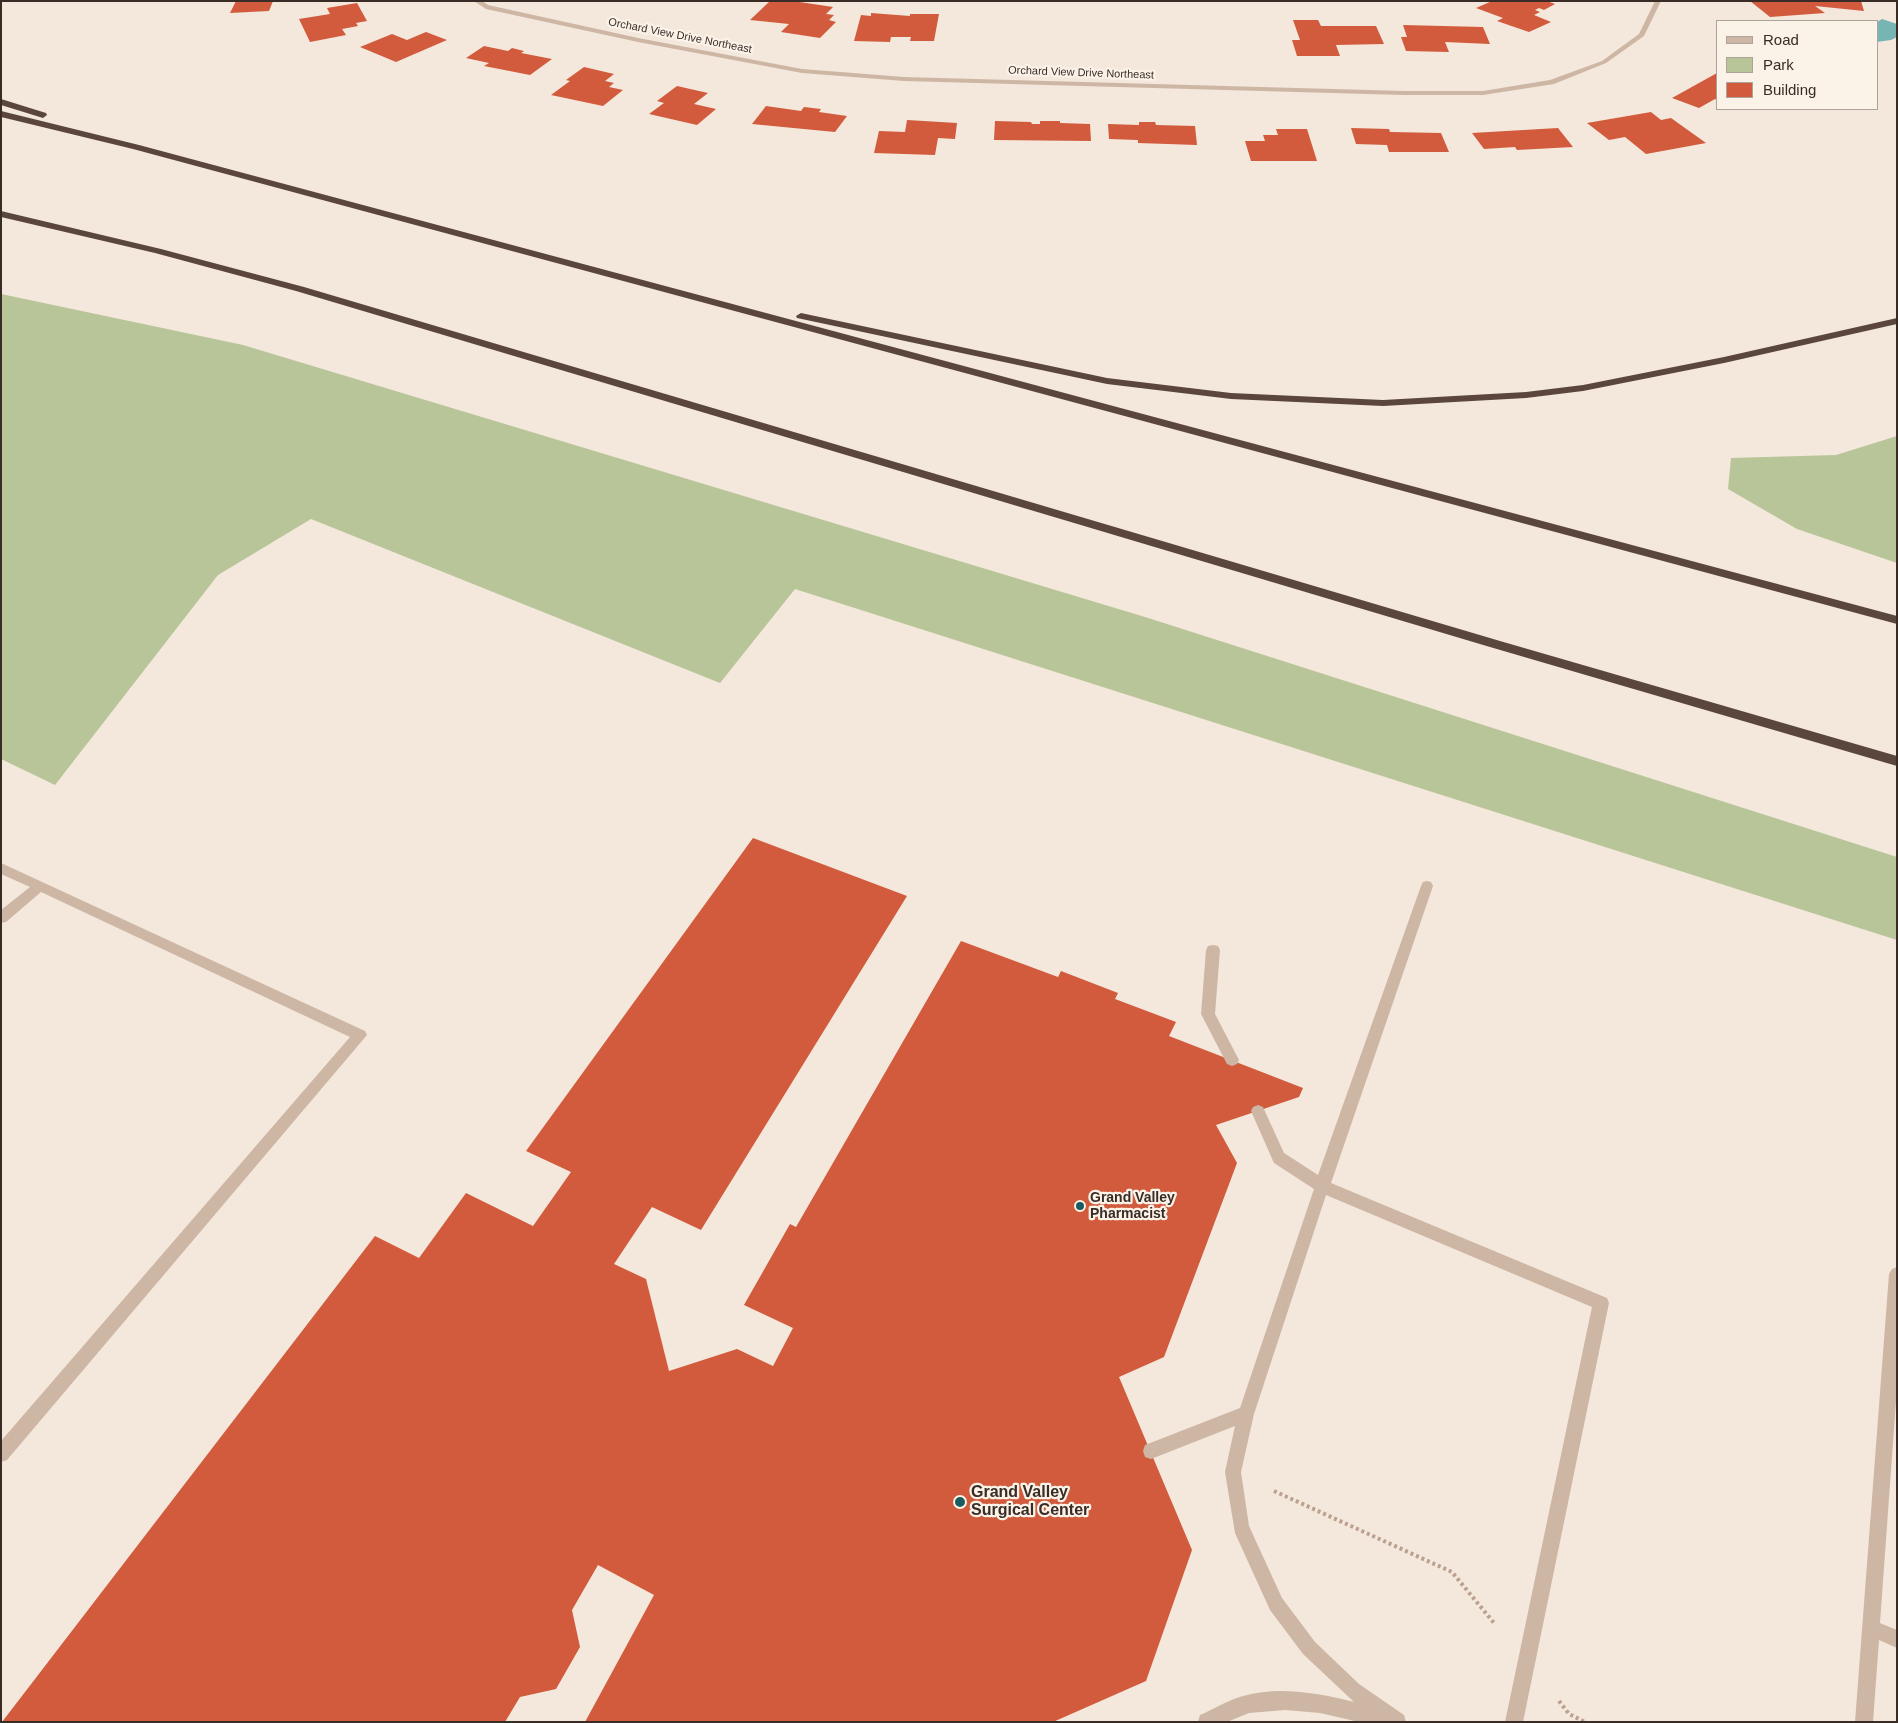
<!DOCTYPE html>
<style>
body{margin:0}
#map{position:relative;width:1898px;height:1723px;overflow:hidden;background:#f4e7db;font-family:Helvetica,sans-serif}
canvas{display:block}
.frame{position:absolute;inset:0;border:2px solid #392c27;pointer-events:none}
.legend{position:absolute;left:1716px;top:20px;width:162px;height:90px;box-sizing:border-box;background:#fbf2e8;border:1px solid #ada39b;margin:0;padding:6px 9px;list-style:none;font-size:15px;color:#392c27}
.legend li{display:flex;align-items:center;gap:10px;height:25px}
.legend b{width:25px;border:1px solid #ada39b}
</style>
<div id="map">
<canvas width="1898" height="1723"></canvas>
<div class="frame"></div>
<ul class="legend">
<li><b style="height:6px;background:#ceb6a5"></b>Road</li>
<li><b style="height:14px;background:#b8c599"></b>Park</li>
<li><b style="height:14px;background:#d15b3c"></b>Building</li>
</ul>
</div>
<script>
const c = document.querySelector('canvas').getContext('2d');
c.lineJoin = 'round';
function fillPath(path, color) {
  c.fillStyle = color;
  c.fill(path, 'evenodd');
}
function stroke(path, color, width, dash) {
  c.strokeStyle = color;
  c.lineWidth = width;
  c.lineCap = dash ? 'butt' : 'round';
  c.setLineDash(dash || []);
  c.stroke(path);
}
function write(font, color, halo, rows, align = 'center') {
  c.font = font + ' Helvetica,sans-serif';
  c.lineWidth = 4.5;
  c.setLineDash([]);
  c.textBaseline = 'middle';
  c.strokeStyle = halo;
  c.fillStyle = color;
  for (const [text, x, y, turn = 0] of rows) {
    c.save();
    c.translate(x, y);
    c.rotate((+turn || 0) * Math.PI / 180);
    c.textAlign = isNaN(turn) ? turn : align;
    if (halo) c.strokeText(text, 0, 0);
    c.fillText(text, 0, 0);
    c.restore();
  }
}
const green = new Path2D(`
 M1,294L243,345L1145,617L1897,857V940L795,589L720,683L311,519L218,575L55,785L1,759Z
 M1897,436V563L1797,529L1728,489L1731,458L1836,455Z`);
const water = new Path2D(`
 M1882,19L1897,24V37L1891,40L1877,42V22Z`);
const building = new Path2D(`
 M236,1H273L269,11L230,13Z
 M770,1H793L833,7L826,14L834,15L829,20L836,22L820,38L781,32L789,24L750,20Z
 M1492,1H1547L1555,4L1544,10L1539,8L1535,10L1540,12L1534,15L1551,22L1529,32L1497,21L1503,18L1476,8Z
 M1750,1H1861L1864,11L1815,6L1825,13L1770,17Z
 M357,3L367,21L356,23L358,26L342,29L346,35L310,42L299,19L330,14L327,8Z
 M871,13L910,16V14H939L934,41H910L911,37H891L890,42L854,41L861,15L871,16Z
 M1293,20H1318L1321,26H1376L1384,44L1336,45L1340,56H1297L1292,40H1300Z
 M1403,25L1483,27L1490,44L1445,42L1449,52L1406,51L1401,37H1407Z
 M426,32L447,40L396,62L360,47L392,34L407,40Z
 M484,46L508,51L512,48L524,51L521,53L552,59L530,75L484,66L489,63L466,58Z
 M584,67L614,74L605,81L614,83L609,87L623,90L603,106L551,95L570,81L566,80Z
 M1717,73V100L1715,99L1699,108L1672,98Z
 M677,86L708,93L694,104L716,109L697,125L649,114L664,103L657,101Z
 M766,106L801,111L804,107L821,109L819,112L847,116L835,132L752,124Z
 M1651,112L1661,120L1671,118L1706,143L1646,154L1625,137L1609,140L1587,123Z
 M907,120L957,123L955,139L938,138L935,155L874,153L879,131L905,132Z
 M995,121L1031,122L1032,124H1040V121H1060V123L1090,124L1091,141L994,140Z
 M1139,122H1155L1156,125L1195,126L1197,145L1138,143V140L1109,139L1108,124L1139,125Z
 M1351,128L1389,129L1390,132L1441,133L1449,152H1389L1387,145L1356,144Z
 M1558,128L1573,147L1517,150L1515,147L1484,149L1472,133Z
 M1276,129H1307L1317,161H1251L1245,141H1265L1263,135H1278Z
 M753,838L907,896L701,1230L652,1207L614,1264L646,1279L669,1371L737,1349L773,1366L793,1328L744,1305L790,1224L796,1227L961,941L1058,977L1061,971L1118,993L1115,999L1176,1022L1169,1036L1303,1088L1299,1097L1216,1125L1237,1163L1164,1357L1119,1377L1192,1550L1146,1681L1053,1722H585L654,1595L598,1565L572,1610L580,1647L556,1689L520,1697L505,1722H2L375,1236L419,1258L466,1193L533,1226L571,1172L526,1151Z`);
const path = new Path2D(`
 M1274,1491L1452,1572L1494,1623
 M1559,1701L1569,1714L1585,1722`);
const lane = new Path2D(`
 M1,863L365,1031L367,1035L7,1460L1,1462V1441L350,1037L41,892L6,922L1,923V910L30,887L1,874Z
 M1427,881L1431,882L1433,886L1331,1183L1607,1298L1609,1303L1523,1722H1505L1592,1307L1326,1195L1254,1414L1241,1472L1249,1526L1282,1598L1315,1642L1359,1684L1404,1715L1406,1722H1359L1320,1713L1285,1710L1249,1713L1227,1722H1198L1200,1715C1214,1709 1228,1700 1243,1696C1279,1686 1318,1693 1354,1702L1303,1654L1270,1610L1235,1533L1225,1472L1235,1426L1151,1459L1145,1457L1143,1451L1145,1445L1240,1408L1314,1189L1274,1163L1251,1111L1253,1107L1258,1105L1263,1107L1284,1153L1318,1175L1421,886L1423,882Z
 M1213,945L1218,946L1220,950L1215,1014L1239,1060L1237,1064L1232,1066L1227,1064L1201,1014L1206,950L1208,946Z
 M1897,1267V1387L1880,1623L1897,1630V1648L1879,1640L1873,1722H1855L1889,1274L1892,1269Z`);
const street = new Path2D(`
 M474,1H482L488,5L638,38L802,69L904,77L1404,91H1483L1550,80L1602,61L1639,34L1655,1H1661L1644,36L1606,63L1554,84L1483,95H1404L904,81L802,73L638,42L486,9Z`);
const highway = new Path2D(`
 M1,99L46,113L47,115L43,118L1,105Z
 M1,111L139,145L1897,616V624L133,149L1,117Z
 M1,211L161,249L304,287L1500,641L1897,756V766L1490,647L296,291L155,253L1,217Z
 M801,313L1107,378L1231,393L1383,400L1526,392L1583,385L1724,357L1897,318V324L1724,363L1583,391L1526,398L1383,406L1231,399L1107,384L797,318L796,316Z`);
const markers = [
 [1080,1206,5,"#195c5f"],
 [960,1502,6,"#195c5f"]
];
const farStreetnames = [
 ["Orchard View Drive Northeast",680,36,11],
 ["Orchard View Drive Northeast",1081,73,2]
];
const poiNames = [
 ["Grand Valley",1090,1198],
 ["Pharmacist",1090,1214]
];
const nearPoinames = [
 ["Grand Valley",971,1493],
 ["Surgical Center",971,1511]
];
fillPath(green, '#b8c599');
fillPath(water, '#77b4b4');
fillPath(building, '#d15b3c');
stroke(path, '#baa08f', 4, [3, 3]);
fillPath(lane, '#ceb6a5');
fillPath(street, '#ceb6a5');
fillPath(highway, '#5b463d');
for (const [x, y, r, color] of markers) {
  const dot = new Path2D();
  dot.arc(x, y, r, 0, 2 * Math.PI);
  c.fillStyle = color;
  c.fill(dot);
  stroke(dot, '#fbf2e8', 2);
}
write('11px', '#392c27', '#fbf2e8', farStreetnames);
write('bold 14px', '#392c27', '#fbf2e8', poiNames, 'left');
write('bold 16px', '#392c27', '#fbf2e8', nearPoinames, 'left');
</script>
